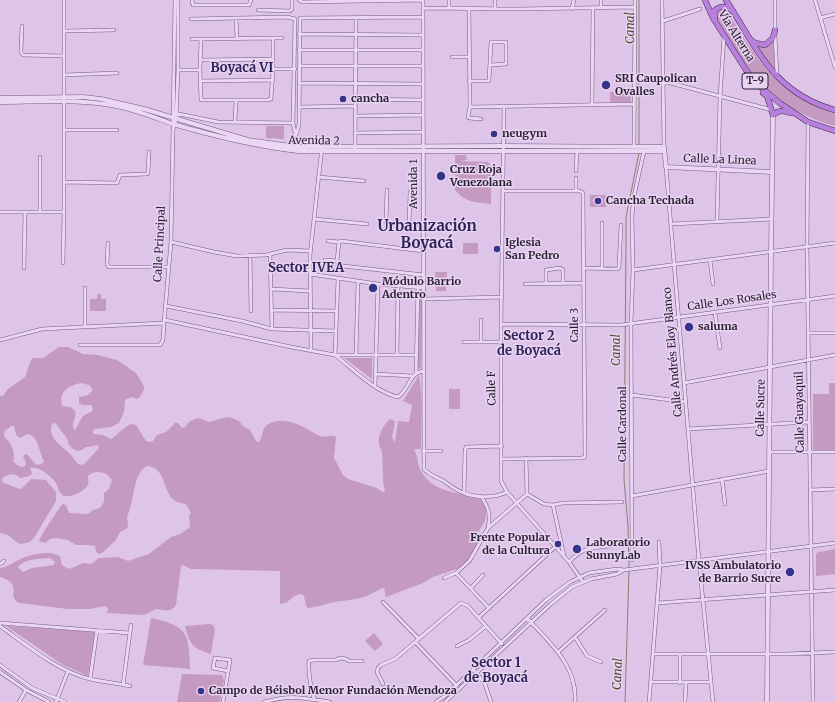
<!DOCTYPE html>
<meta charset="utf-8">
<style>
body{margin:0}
canvas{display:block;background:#dec4e9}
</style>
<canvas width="835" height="702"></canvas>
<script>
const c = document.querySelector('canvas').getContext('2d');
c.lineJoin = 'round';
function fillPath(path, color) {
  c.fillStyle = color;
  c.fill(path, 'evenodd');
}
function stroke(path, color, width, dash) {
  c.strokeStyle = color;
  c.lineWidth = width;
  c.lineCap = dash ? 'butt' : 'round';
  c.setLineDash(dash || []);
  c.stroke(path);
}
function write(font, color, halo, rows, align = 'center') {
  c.font = font + ' Merriweather,serif';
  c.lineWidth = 3;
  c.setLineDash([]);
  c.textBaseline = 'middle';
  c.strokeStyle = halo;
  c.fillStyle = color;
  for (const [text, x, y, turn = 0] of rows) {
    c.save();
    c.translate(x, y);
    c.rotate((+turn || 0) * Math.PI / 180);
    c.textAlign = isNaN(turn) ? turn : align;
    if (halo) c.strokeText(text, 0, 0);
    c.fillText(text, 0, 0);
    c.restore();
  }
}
const green = new Path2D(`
 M719,9H725L727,11C751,48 768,82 809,102C817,107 826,111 835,113V126C799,117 766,94 745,64C734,49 725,32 716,16L717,11Z
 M773,39L775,72L756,46L762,47Z
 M610,92H631V102H610Z
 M266,126H284V139L266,138Z
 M455,155H466L467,160L460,161L488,162L491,166V204C475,202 466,203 455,190Z
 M590,195H606V207H590Z
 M463,243H478V254H463Z
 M435,272H447L446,291H436Z
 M420,291H422L421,369L418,368Z
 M98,294H101V299H106V311H90V299H97Z
 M59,347H68L83,354L98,355L117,360L136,373L144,386V389L140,397L137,399L131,397L125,400L124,412L119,423L111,427L95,429L93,431V434L103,435L111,439C118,435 124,426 132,424L136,425L146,441L150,442L153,441L157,435L166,432L175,423H178L182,428L185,427L189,422L195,419L199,418L209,422L223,418L230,417L239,421L243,426L250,430L256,441L259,442C263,437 262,428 267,425C280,416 297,423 309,430C313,432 317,435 320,436C326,438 331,434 336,437L334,458L343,475L348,479L377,488L382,492H385C382,479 383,466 382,453C382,450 380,448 379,444C377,436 384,424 390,419L393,420L395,422L392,438L395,442L398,421L409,422L412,405L403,401L419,375C423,400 421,425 421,449H414C418,456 417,464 421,471C432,492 459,493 479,498L487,508L485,521L477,534L479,543L472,556L465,564L457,569L433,577L423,583L386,597L384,588C377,589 373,594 367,596C354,601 342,600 330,603C323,605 316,607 308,608L306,606L304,596L301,594C292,594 291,603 280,604V571L191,569L183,565L181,566L176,605C171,613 164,610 156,609L144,615L107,613L108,608L105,606L90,609H68L19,603C5,595 25,585 0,577V568C9,567 15,561 23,558C33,554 50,550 60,556L62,565C71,572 72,567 81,564C84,562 87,564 91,564L99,558L118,557L128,561L149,554L171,537L180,534L188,529L190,526L189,516L191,513L186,504C183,503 177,503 174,500C162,491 166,467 147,466C134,473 134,496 130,509L127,517L128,527L126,529L120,532L116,540L102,553L99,554L96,552L95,546L86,545H76L68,540L56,538L50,539L45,543L39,541C39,538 57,511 61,506L63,504L66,505L69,513L88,514L93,510L100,508L104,502V493L109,489L112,480L108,475C101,472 95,470 88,476C88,479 89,482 88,485C85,491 70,498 64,496C60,495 58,487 56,483C51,476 40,466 30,468L32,474L29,476L20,478C15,473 7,473 2,479V482L19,489L22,488L31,479L46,480L56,492V501L34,538L30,542L21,544L16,542L8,535L0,533V396H3L8,389L25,377L31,360L33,358H43ZM81,383L89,385L93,390L88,395L79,397V403L82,405H91L93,408L92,411L83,416L75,430L73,428C72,422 77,417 75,411L70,407L62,406C59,392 67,386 81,383ZM56,423C58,428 66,436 67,439C69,443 67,443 70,446C74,452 81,452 86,447C91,447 93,446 97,445L99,448L84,464L80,465C76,463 74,459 71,455C63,446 47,439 52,424ZM11,426H14C16,431 14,436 21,438C36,424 39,453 44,461L43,463L37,465C32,462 31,457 26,454L23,456L26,463L25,466L22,467L17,465L13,461C16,450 11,444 4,436V432ZM50,558L55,562L54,565L32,568L23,572L18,567C25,558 40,559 50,558Z
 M344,358H372V379Z
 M829,383H835V450H813V394H829Z
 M449,389H460V409H449Z
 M835,549V574L816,576V554L818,552Z
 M151,618C188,626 189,633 190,669L143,665Z
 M210,624L213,625L215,629L211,654C192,648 190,645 185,626Z
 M6,626L95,632L88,676L63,665Z
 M374,633L383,644L375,651L365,641Z
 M182,674L222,675L224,680L220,702H177Z`);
const stream = new Path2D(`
 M639,145V0
 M629,568L628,526L624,479L626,240V217L639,153
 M625,702L629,571`);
const minor = new Path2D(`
 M192,0L193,5H249L251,0
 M299,0L302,2L423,0
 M423,0L424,469C429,475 436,477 442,480C449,484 456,491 464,493C476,498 496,498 507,492
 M601,0V8
 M662,0L664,147
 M775,0V30
 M815,0L835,67
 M423,8L520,9L635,7
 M449,8V0
 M469,9L470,106L468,117L469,118L481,119
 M495,9V0
 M572,9L574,0
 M258,10L290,11L292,9V0
 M236,18L237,38
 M820,18L835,14
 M191,19L287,17L295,19L293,123L298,147
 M663,21L700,9
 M22,26L21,52L23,55L64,56
 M65,31L114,30
 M299,34L423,35
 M775,36L777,74
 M273,38V69L271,99L268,100H201L200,70L201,39Z
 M273,38H282
 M192,39H201
 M299,50H423
 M452,57H469
 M200,60L273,59
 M299,66H423
 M273,69H295
 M178,70H200
 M64,75L117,73
 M201,81L273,80
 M469,81H489L491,42H506V64L491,65
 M663,81L772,110
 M299,83L423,84
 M355,99L423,100
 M592,105L593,8
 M470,106L473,107L634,104
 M504,106L501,324V481L507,492L569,562L583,582
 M299,107L355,106
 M174,113L218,122L293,123
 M355,116L423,115
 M235,122L236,100
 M808,122L807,247L813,702
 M173,126L175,0
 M64,130H117
 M355,133L423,132
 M296,135L299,125L300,18L423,17
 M634,146L635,0
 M355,148L356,18
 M666,167L699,561L713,702
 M576,171L577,150
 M318,177L364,181
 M64,182L117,183L120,175L147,174L148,173L149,152
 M387,190L386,223L423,229
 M576,191V178
 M0,212H64V0
 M40,212V157
 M314,219L367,224
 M717,221L720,97L724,36
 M671,224L772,219
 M409,227L410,192
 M328,241L339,242
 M171,242L214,252L237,256L266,255L287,250L310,251
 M108,243L107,264L109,267H168
 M423,251L341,241L339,242L337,261L339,265L343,266L424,275
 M270,254L272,329
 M250,255L251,311
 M325,260L337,261
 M710,260L713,284
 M63,263L64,212
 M24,268L25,212
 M584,268L617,269L619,268L621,225
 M602,268V223
 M271,270H310
 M633,270L835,243
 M310,274L378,284L424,288
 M338,279L335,355C353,369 375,392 398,397C409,390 409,373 423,371
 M525,284L584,283
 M546,284V270L560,268L563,270V283
 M271,289L310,291
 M424,299L502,297
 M166,306L242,321L272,329L336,331
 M271,310L337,311
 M715,313L720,348
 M165,320L291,347L335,355H416
 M481,320V342
 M501,324L621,325L835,296
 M85,326V288
 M808,333H835
 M0,340L42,329L164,323L171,242L173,130L176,119L178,70V0
 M464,342H501
 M80,345H160L163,340L164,323
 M311,350L310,255L322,147
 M356,354L358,282
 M397,354L398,286
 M416,373L418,288
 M375,374L412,376
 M684,383L835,355
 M375,387L378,284
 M632,395L686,402
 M688,429L809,422
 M423,451H441
 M769,452H835
 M502,459L582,458L585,457V454L583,193L580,191H504
 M722,479L725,504
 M810,490L835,489
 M464,493L465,450L466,447L502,446
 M527,494L544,504L553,505L563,503L622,502
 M481,496C488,507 491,514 488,528
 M632,496L769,471
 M553,505L564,556
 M632,560L631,323L633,270L632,216L634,196L644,151
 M569,562C583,547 590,548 610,546
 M0,564L4,561
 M456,573L489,608
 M444,578L456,573L465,565L470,560L488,528L527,494L526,458
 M471,588L483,575
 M383,602L419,639
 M658,603L835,590
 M478,618L555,547
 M527,618C549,642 578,666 575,702
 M0,623L130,633
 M0,626C28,646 56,670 90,679C103,682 117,683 130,686
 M575,637L587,656L601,662
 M416,643L457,686
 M457,646L469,640L486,626
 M558,652L605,610
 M653,654H787L835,652
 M0,665L32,688L65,702
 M473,669L485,684L491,702
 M0,672L26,690L49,702
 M90,679L97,630
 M651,682H711
 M680,683V654
 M383,684L377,672L378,668L381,665L395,659L461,603L468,606L502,644
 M123,685L131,625
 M315,700C311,693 308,669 309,661L314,660H335L341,658L346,659L349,661H362
 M19,702L26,690
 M56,702L68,671
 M223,702L230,660L215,658L213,668L228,671
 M264,702C291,694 303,698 330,702
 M436,702L445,696L546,600L570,582L589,573L617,569L624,570
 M445,702L551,604L572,587L591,579L617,574L624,570L632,569L835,543
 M649,702L660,566L659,542
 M685,702L686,683`);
const tertiary = new Path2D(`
 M0,98L83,97L101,99L144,109L248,140L298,147L504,146L664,147L666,167L772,172
 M0,102C40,102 82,98 121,107C139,111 156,118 173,124C214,136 255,146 298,151H664
 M767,702L771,252L773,115`);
const trunk = new Path2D(`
 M705,0L713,18L746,70L758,85L781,104L808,122L835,131
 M726,0C757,48 773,93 835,110
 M715,20L714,11C721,5 725,6 732,11
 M750,39L755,43L765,45L773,38L775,30
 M763,93L767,96L773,115C780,109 784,111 791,113`);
const markers = [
 [606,85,5,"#343489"],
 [343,99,4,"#343489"],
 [494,134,4,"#343489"],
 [441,176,5,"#343489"],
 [598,201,4,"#343489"],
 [497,249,4,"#343489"],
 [373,288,5,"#343489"],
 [689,327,5,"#343489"],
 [558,544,4,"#343489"],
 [577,549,5,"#343489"],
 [790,572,5,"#343489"],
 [201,691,4,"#343489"]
];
const shields = [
 [755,81,26]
];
const shieldNames = [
 ["T-9",755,81]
];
const streetNames = [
 ["Vía Alterna",736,36,58],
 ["Avenida 2",314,141,1],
 ["Calle La Linea",720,160,2],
 ["Avenida 1",414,184,-90],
 ["Calle Principal",160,244,-87],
 ["Calle Los Rosales",732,301,-8],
 ["Calle 3",575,325,-90],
 ["Calle Andrés Eloy Blanco",673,352,-95],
 ["Calle F",492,388,-91],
 ["Calle Sucre",761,408,-89],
 ["Calle Guayaquil",800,412,-91],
 ["Calle Cardonal",623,424,-90]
];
const poiNames = [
 ["SRI Caupolican",615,79],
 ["Ovalles",615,92],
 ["cancha",351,99],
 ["neugym",502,134],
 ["Cruz Roja",450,170],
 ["Venezolana",450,183],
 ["Cancha Techada",606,201],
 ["Iglesia",505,243],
 ["San Pedro",505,256],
 ["Módulo Barrio",382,282],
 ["Adentro",382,295],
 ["saluma",698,327],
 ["Frente Popular",550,538,"right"],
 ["de la Cultura",550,551,"right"],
 ["Laboratorio",586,543],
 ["SunnyLab",586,556],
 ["IVSS Ambulatorio",781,566,"right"],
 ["de Barrio Sucre",781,579,"right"],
 ["Campo de Béisbol Menor Fundación Mendoza",209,691]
];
const waterNames = [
 ["Canal",631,28,-90],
 ["Canal",617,350,-90],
 ["Canal",618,674,-88]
];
const quarterNames = [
 ["Boyacá VI",242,68],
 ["Sector IVEA",306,268],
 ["Sector 2",529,336],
 ["de Boyacá",529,351],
 ["Sector 1",496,663],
 ["de Boyacá",496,678]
];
const districtNames = [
 ["Urbanización",427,227],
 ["Boyacá",427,244]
];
fillPath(green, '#c59ac0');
stroke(stream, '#89826e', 1);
stroke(minor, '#705d81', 4);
stroke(tertiary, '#705d81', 5);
stroke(trunk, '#3f304f', 6);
stroke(minor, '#ecd6f4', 3);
stroke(tertiary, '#ecd6f4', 4);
stroke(trunk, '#b87fdc', 5);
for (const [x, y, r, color] of markers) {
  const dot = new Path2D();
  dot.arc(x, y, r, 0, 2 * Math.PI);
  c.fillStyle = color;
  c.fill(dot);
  stroke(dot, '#e8d3f1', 1.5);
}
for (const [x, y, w] of shields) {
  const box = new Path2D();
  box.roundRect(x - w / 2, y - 8, w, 16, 3);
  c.fillStyle = '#e8d3f1';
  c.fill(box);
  stroke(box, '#291f33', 1);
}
write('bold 10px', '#291f33', null, shieldNames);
write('11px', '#291f33', '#e8d3f1', streetNames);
write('bold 11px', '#291f33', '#e8d3f1', poiNames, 'left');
write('italic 12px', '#514f30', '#e8d3f1', waterNames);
write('bold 13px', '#2f235a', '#e8d3f1', quarterNames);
write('bold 15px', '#2f235a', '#e8d3f1', districtNames);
</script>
